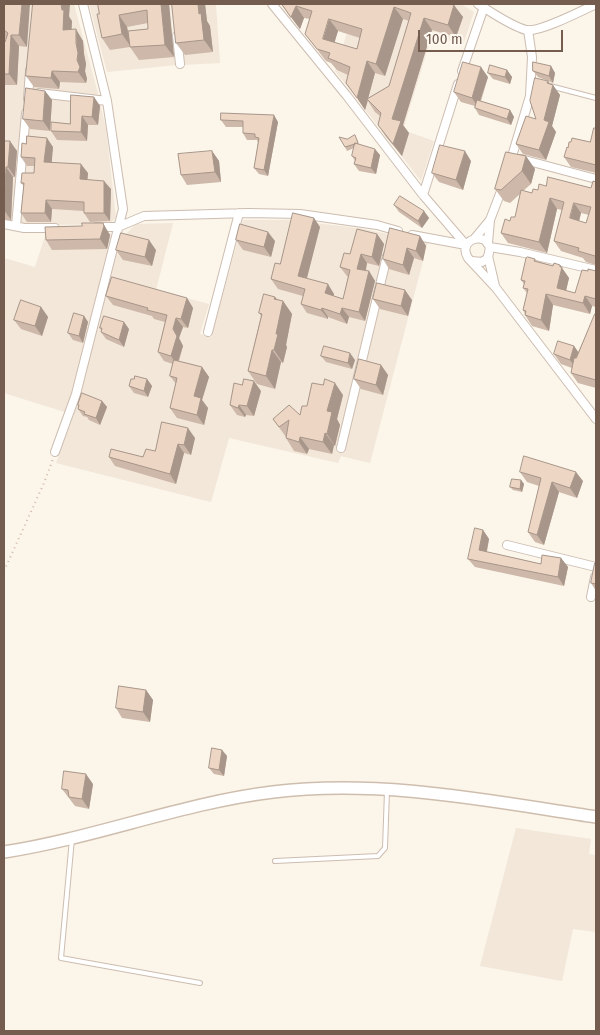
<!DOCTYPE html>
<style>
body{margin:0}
#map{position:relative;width:600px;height:1035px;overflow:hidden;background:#fbf5ea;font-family:"Fira Sans Condensed",sans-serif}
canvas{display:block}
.frame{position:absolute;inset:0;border:5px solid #745d4f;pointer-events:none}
.scale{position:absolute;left:418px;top:30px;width:145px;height:22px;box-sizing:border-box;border:2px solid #745d4f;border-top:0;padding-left:6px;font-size:15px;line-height:18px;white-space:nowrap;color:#745d4f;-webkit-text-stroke:4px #fef9f0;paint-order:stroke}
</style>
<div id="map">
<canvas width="600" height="1035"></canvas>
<div class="frame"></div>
<div class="scale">100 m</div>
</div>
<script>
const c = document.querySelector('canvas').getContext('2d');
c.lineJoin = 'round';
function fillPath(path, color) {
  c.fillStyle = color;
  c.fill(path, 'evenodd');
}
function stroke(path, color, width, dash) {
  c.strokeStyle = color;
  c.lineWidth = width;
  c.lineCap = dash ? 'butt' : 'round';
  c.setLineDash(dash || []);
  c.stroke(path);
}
const residential = new Path2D(`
 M4,4H74L97,90L106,129L116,217L111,224L51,225L4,222Z
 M89,4H170L176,65L107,72Z
 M177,4H216L220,63L182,65Z
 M356,4H461L474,12L463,45L432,35L403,130L434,141L421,181L335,71Z
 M243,220H288L358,228L428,242L370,463L341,456L338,463L229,438L211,502L56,463L74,415L4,393V258L35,267L45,236L126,234L136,224L173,223L156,290L209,304L200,334L211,337Z
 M516,828L591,839L589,854L596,855V932L573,929L562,981L480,966Z`);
const path = new Path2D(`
 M4,571L44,483L53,459`);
const lane = new Path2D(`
 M550,86L596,98
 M72,839L61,958L200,983
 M275,861L378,856L385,848L387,791`);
const street = new Path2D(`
 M272,4L347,96L423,195L466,245
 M478,4C493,13 509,25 526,30C539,33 583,10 596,4
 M177,36L180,64
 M462,71L484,7
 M39,93L107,101
 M28,99L30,70
 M521,159L596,179
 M510,163L530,96L532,57L528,30
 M423,195L458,84
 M4,224L24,228H55
 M16,226L26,113
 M96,227H118L144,216L248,213L300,214L377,225L398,231
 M412,235L466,245
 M475,238L490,220
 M488,243L490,220L503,186
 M490,247L520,252L596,270
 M488,256L495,286
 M472,261L482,262L488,258L490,247L485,240C472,235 460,245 468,258L496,288L596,419
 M208,332L239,213
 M341,448L387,256
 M55,452L76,394L123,209L107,101L83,4
 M507,545L596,567
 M591,597L595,577`);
const secondary = new Path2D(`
 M4,852C95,838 182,803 273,792C382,779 489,801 596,817`);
const wall = new Path2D(`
 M4,4L27,47L19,46L17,85H4V41L5,42L6,39L4,38Z
 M98,4H169L174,57L139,60L130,47L110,50L102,38ZM148,23V29L128,31L127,27Z
 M172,4H205L207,21L210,26L213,52L185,55L176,43Z
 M281,4H452L463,17L456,37L432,30L403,125L409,133L402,156L386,137L378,125L380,116L375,112L368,101L365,110L348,75L337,70L331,63L326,61L305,34L310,19L304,18L300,29ZM403,19L409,21L389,86L368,98L375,73L385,76ZM338,31L360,38L357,49L334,42Z
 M69,16L72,21L71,29L83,41L84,54L86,64L85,71L87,79L86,83L60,82L59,89L34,87L26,76Z
 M551,66L555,73L553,83L538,77L533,71Z
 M507,70L512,77L510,84L493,79L488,73Z
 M488,77L481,101L510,110L514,117L511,125L479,115L475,108V106L461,102L454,92Z
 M548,81L560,95L552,126L556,132L546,160L523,154L516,144L536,119Z
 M45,91L52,100L50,131L30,129L23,119Z
 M94,97L100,106L98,125H88L87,141L57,140L51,131L70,124Z
 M221,120L278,122L268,176L259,174L254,168L258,143L257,140H247L243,133V127H226Z
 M596,128V173L571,167L564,157L568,148L571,142H590Z
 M347,139H357L359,145L380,155L376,174L359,171L354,164L355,161L352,156L354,148L347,151L345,147Z
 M4,141L17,151L15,177H13L11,220H4Z
 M53,147L51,162L88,173L87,179L111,189L110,221L90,222L84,213V211L52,209L51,222H27L21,213L24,186L21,183L34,173V166H27L21,157Z
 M212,151L219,161L221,182L187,185L181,175Z
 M506,152L535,169L531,184L523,191L532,193L546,186L591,188L596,182V265L586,262L583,258L561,251L554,241L562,210L557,209L547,253L508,243L501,233L510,221L515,217L520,194L510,203L504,201L495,189ZM581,213L589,215L586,223L579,221Z
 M471,161L463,190L439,182L432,173Z
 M394,205L424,211L429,218L422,228L399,212Z
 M320,227L306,279L334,294V296L343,299L348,277L347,276L340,267L350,254L377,234L384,244L379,266L367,263L366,271H369L375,281L365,321L349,317L347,324L328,317V319L307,313L301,304L303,296L278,289L271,279L280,264Z
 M109,233L110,235L107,249L52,250L46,240Z
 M420,236L426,246L423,261L414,258L409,275L389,269L383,259Z
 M236,240L275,241L271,257L243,250Z
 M116,250H156L152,266L123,260Z
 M535,259L537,261L553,266L560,265L569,278L566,291L575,293L588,271H596V307L592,306L590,314L553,305L549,331L532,326L525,315V314L523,310L527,293L523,288L524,284L521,280Z
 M106,296L187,298L193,308L188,328L183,327L179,338L183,346L179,361L202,367L209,377L202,400L208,408L204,425L177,418L170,408L176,384L170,376L173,364L164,361L158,352L165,322L154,319L152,316L113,305Z
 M275,297L277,299L283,301L292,314L286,345L287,347L283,363L281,362L275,389L257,384L248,371L261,316L259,313Z
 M373,299L412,300L408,316L380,309Z
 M41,307L48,317L42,336L21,329L14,320Z
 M596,314V388L578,383L571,373L572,368L561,364L554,354L574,346L578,352Z
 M84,316L88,322L83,343L73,340L68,333Z
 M100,328L129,329L124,347L106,339L101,332V330Z
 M321,356L355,360L352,369L326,362Z
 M381,365L388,375L383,395L361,389L354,379Z
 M147,379L152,386L148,397L134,393L129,386Z
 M261,391L254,416L246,415L245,417L237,415L230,405Z
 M343,395L337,419L340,425L335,446L334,445L332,454L309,449L307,454L294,451L286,438V437L273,419L300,415L307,406Z
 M102,401L107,407L100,425L89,420L87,417L83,416L78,409L79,406L78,405Z
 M195,438L191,455L184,453L176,484L115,466L109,457H143L155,451Z
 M520,472L583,481L577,498L559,492L544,545L535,542L528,532L539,486L527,482Z
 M521,480L524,484L522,492L513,490L510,487Z
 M483,530L489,539L487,552L541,564L561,558L568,567L564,586L475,567L468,559Z
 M596,563V591L591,583Z
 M146,690L153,700L150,722L122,718L116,708Z
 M222,750L227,756L224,776L214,774L209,768Z
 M93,784L89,809L75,806L62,789Z`);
const shadedWall = new Path2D(`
 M22,4H30L27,47L19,35Z
 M61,4H70L69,17L72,21L71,41L63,30Z
 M161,4H169L174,57L165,45Z
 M198,4H205L207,21L210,26L213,52L204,40L199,14Z
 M449,4H452L454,6V5L463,17L456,37L448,25Z
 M296,6L304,18L300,29L291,17Z
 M394,7L403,19L385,76L376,64Z
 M119,15L127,27L131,47L122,34Z
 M424,18L432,30L403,125L409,133L402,156L393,144L392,119Z
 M329,19L338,31L332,51L323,39Z
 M76,29L83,41L84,54L86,64L85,71L87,79L86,83L78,72Z
 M11,35L19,46L17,85L9,74Z
 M367,61L375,73L365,110L357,98Z
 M551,66L555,73L553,83L549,76Z
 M481,67L488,77L478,107L472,98Z
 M507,70L512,77L510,84L505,77Z
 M52,71L60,82L59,89L51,78Z
 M548,81L552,88L553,85L560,95L552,126L556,132L546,160L539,150L544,120Z
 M45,91L52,100L50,131L43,121Z
 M94,97L100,106L98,125L92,117Z
 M510,110L514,117L511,125L507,119Z
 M274,115L278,122L268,176L264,170Z
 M82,116L88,125L87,141L81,132Z
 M47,138L53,147L51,171L44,162Z
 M10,141L17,151L15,177L8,167Z
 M375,149L380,155L376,174L371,168Z
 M212,151L219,161L221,182L215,172Z
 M465,151L471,161L463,190L456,180Z
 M526,156L535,169L531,184L522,171Z
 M81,164L88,173L87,187L80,179Z
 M6,167L13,177L11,220L4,210Z
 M104,181L111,189L110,221L104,213Z
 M550,198L557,209L547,253L539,242Z
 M46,200L52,209L51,222L45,213Z
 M574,203L581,213L577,229L570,218Z
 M424,211L429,218L422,228L418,221Z
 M314,218L320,227L305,286L298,276Z
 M103,223L110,235L107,249L100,239Z
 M268,232L275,241L271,257L264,247Z
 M377,234L384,244L379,266L372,257Z
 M420,236L426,246L423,261L416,251Z
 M149,240L156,250L152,266L145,257Z
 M407,248L414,258L409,275L403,265Z
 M361,254L367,263L364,278L357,269Z
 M560,265L569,278L564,299L557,288Z
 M369,271L375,281L365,321L359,312Z
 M328,284L334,294L332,303L325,293Z
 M405,290L412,300L408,316L401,306Z
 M546,294L553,305L549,331L541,320Z
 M585,296L592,306L590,314L583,303Z
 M275,297L282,306L283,301L292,314L286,345L287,347L283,363L274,350L276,334Z
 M187,298L193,308L188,328L181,319Z
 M41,307L48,317L42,336L35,326Z
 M322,308L328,317V319L321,310Z
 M342,308L349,317L347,324L340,314Z
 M84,316L88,322L83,343L79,336Z
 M176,318L183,327L179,338L183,346L177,365L171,356L173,329Z
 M124,322L129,329L124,347L119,340Z
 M574,346L581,356L577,370L570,360Z
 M272,350L281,362L275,389L266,376Z
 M350,353L355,360L352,369L348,363Z
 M381,365L388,375L383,395L376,385Z
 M202,367L209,377L202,400L208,408L204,425L197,415L194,396Z
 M147,379L152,386L148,397L144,391Z
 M254,381L261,391L254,416L247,406Z
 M335,383L343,395L337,419L340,425L335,446L327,434V411Z
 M102,401L107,407L100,425L96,418Z
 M239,405L246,415L245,417L238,408Z
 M188,428L195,438L191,455L184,445Z
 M325,433L334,445L332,454L323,442Z
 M300,437L309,449L307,454L299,442Z
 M178,444L184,453L176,484L170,474Z
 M576,472L583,481L577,498L570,488Z
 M521,480L524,484L522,492L520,489Z
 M552,482L559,492L544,545L537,535Z
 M483,530L489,539L485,559L479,550Z
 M561,558L568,567L564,586L558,577Z
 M146,690L153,700L150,722L143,712Z
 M222,750L227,756L224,776L219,770Z
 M86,774L93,784L89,809L82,799Z`);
const building = new Path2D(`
 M4,4H22L19,35H11L9,74H4V41L5,42L8,33L4,30Z
 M33,4H61L62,10H64L63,30L76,29V43L78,53L77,60L80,67L78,72L52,71L51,78L26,76Z
 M98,4H161L165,45L130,47L128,31L148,29L147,10L119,15L122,34L102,38L97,14H99Z
 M172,4H198L199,14L201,13L204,40L176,43Z
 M282,4H449L454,5L448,25L424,18L392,119L401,121L393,144L378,125L381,113L367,99L389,86L411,13L394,7L376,64L367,61L357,98L346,83L350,67L328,58L330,53L317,49L305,34L312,11L296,6L291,17ZM329,19L362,29L357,49L323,39Z
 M463,62L481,67L472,98L454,92Z
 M533,62L551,66L549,76L533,71Z
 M490,65L507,70L505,77L488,73Z
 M535,78L548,81L547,83L553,85L544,120L549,122L539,150L516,144L526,116L536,119L530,101Z
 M26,88L45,91L43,121L23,119Z
 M71,95L94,97L92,117L82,116L81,132L51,131V122L70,124Z
 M477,100L510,110L507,119L475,108Z
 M221,113L274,115L264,170L254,168L259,138L255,137V134L243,133V121L221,120Z
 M594,128H596V165L564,157L567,147L568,148L569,142H571L572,138L590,142Z
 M355,135L358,143L345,147L339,137L347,139Z
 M27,136L47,138L44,162L81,164L80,179L104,181V213H84V202L46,200L45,213H21L24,183H21L22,173H34L35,158L21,157L22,143L26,144Z
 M4,141H10L8,167H6L4,210Z
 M355,143L375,149L371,168L354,164L356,158L352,156Z
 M440,145L465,151L456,180L432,173Z
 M212,151L215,172L181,175L178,154Z
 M506,152L526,156L522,171L501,190L495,189Z
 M548,177L591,188L593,181L596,182V255L595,256L578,251L579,248L554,241L564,202L550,198L539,242L501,233L505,219L510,221L511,217H515L521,190L532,193L533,189L538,190L539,184L546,186ZM574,203L591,207L586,223L570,218Z
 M400,196L424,211L418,221L394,205Z
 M293,213L314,218L298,276L328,284L325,293L343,299L350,270L340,267L344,253L350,254L357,229L377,234L372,257L361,254L357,269L369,271L359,312L342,308L340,314L322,308L321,310L301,304L305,289L271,279L275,263L280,264Z
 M82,223H103L104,226L100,239L46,240L45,227L82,226Z
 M240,224L268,232L264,247L236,240Z
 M390,228L420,236L416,251L407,248L403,265L383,259Z
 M121,233L149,240L145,257L116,250Z
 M528,257L535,259L534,261L553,266L554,263L560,265V267H562L557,288L575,293L582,270L588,271V269L596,271V299L585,296L583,303L546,294L541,320L525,315L526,311L523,310L528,289L523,288L525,281L521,280L526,258Z
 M112,277L187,298L181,319L176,318L173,329L177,336L171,356L158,352L167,315L147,310L148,308L106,296Z
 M377,283L405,290L401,306L373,299Z
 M264,294L275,297L274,299L283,301L276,334H278L274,350H272L266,376L248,371L262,314L259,313Z
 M21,300L41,307L35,326L14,320Z
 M74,313L84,316L79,336L68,333Z
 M595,314H596V380L571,373L574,358H576Z
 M104,316L124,322L119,340L101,332L102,328H100Z
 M558,341L574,346L570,360L554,354Z
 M324,346L350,353L348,363L321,356Z
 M359,359L381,365L376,385L354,379Z
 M174,360L202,367L194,396L201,398L197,415L170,408L177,378L170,376Z
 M135,376L147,379L144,391L129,386L131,379H134Z
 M244,379L254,381L247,406L239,405L238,408L230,405L234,383L242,385Z
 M325,379L335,383L327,411L332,412L327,434L325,433L323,442L300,437L299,442L286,438L289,420L279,427L273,419L289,405L300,415L302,406H307L312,383L323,385Z
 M82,393L102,401L96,418L84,414L85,412L78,409L79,405H78Z
 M162,422L188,428L184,445L178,444L170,474L109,457L111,449L143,457L146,449L155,451Z
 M524,456L576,472L570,488L552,482L537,535L528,532L541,478L520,472Z
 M512,479L521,480L520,489L510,487Z
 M475,528L483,530L479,550L541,564L542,555L561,558L558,577L468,559Z
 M595,563H596V584L591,583Z
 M119,686L146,690L143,712L116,708Z
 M212,748L222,750L219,770L209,768Z
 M64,771L86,774L82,799L69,797L68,790L62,789Z`);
fillPath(residential, '#f2e7d9');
stroke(lane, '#cdbdb1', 6);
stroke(street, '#cdbdb1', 10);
stroke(secondary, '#cfbeae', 14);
stroke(path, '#d3b9a7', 2, [1, 4]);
stroke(lane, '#fff', 4);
stroke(street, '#fff', 8);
stroke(secondary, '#fff', 11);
fillPath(wall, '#cdb8a9');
fillPath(shadedWall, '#a79689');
fillPath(building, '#eed6c4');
stroke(building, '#a79689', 1);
</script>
